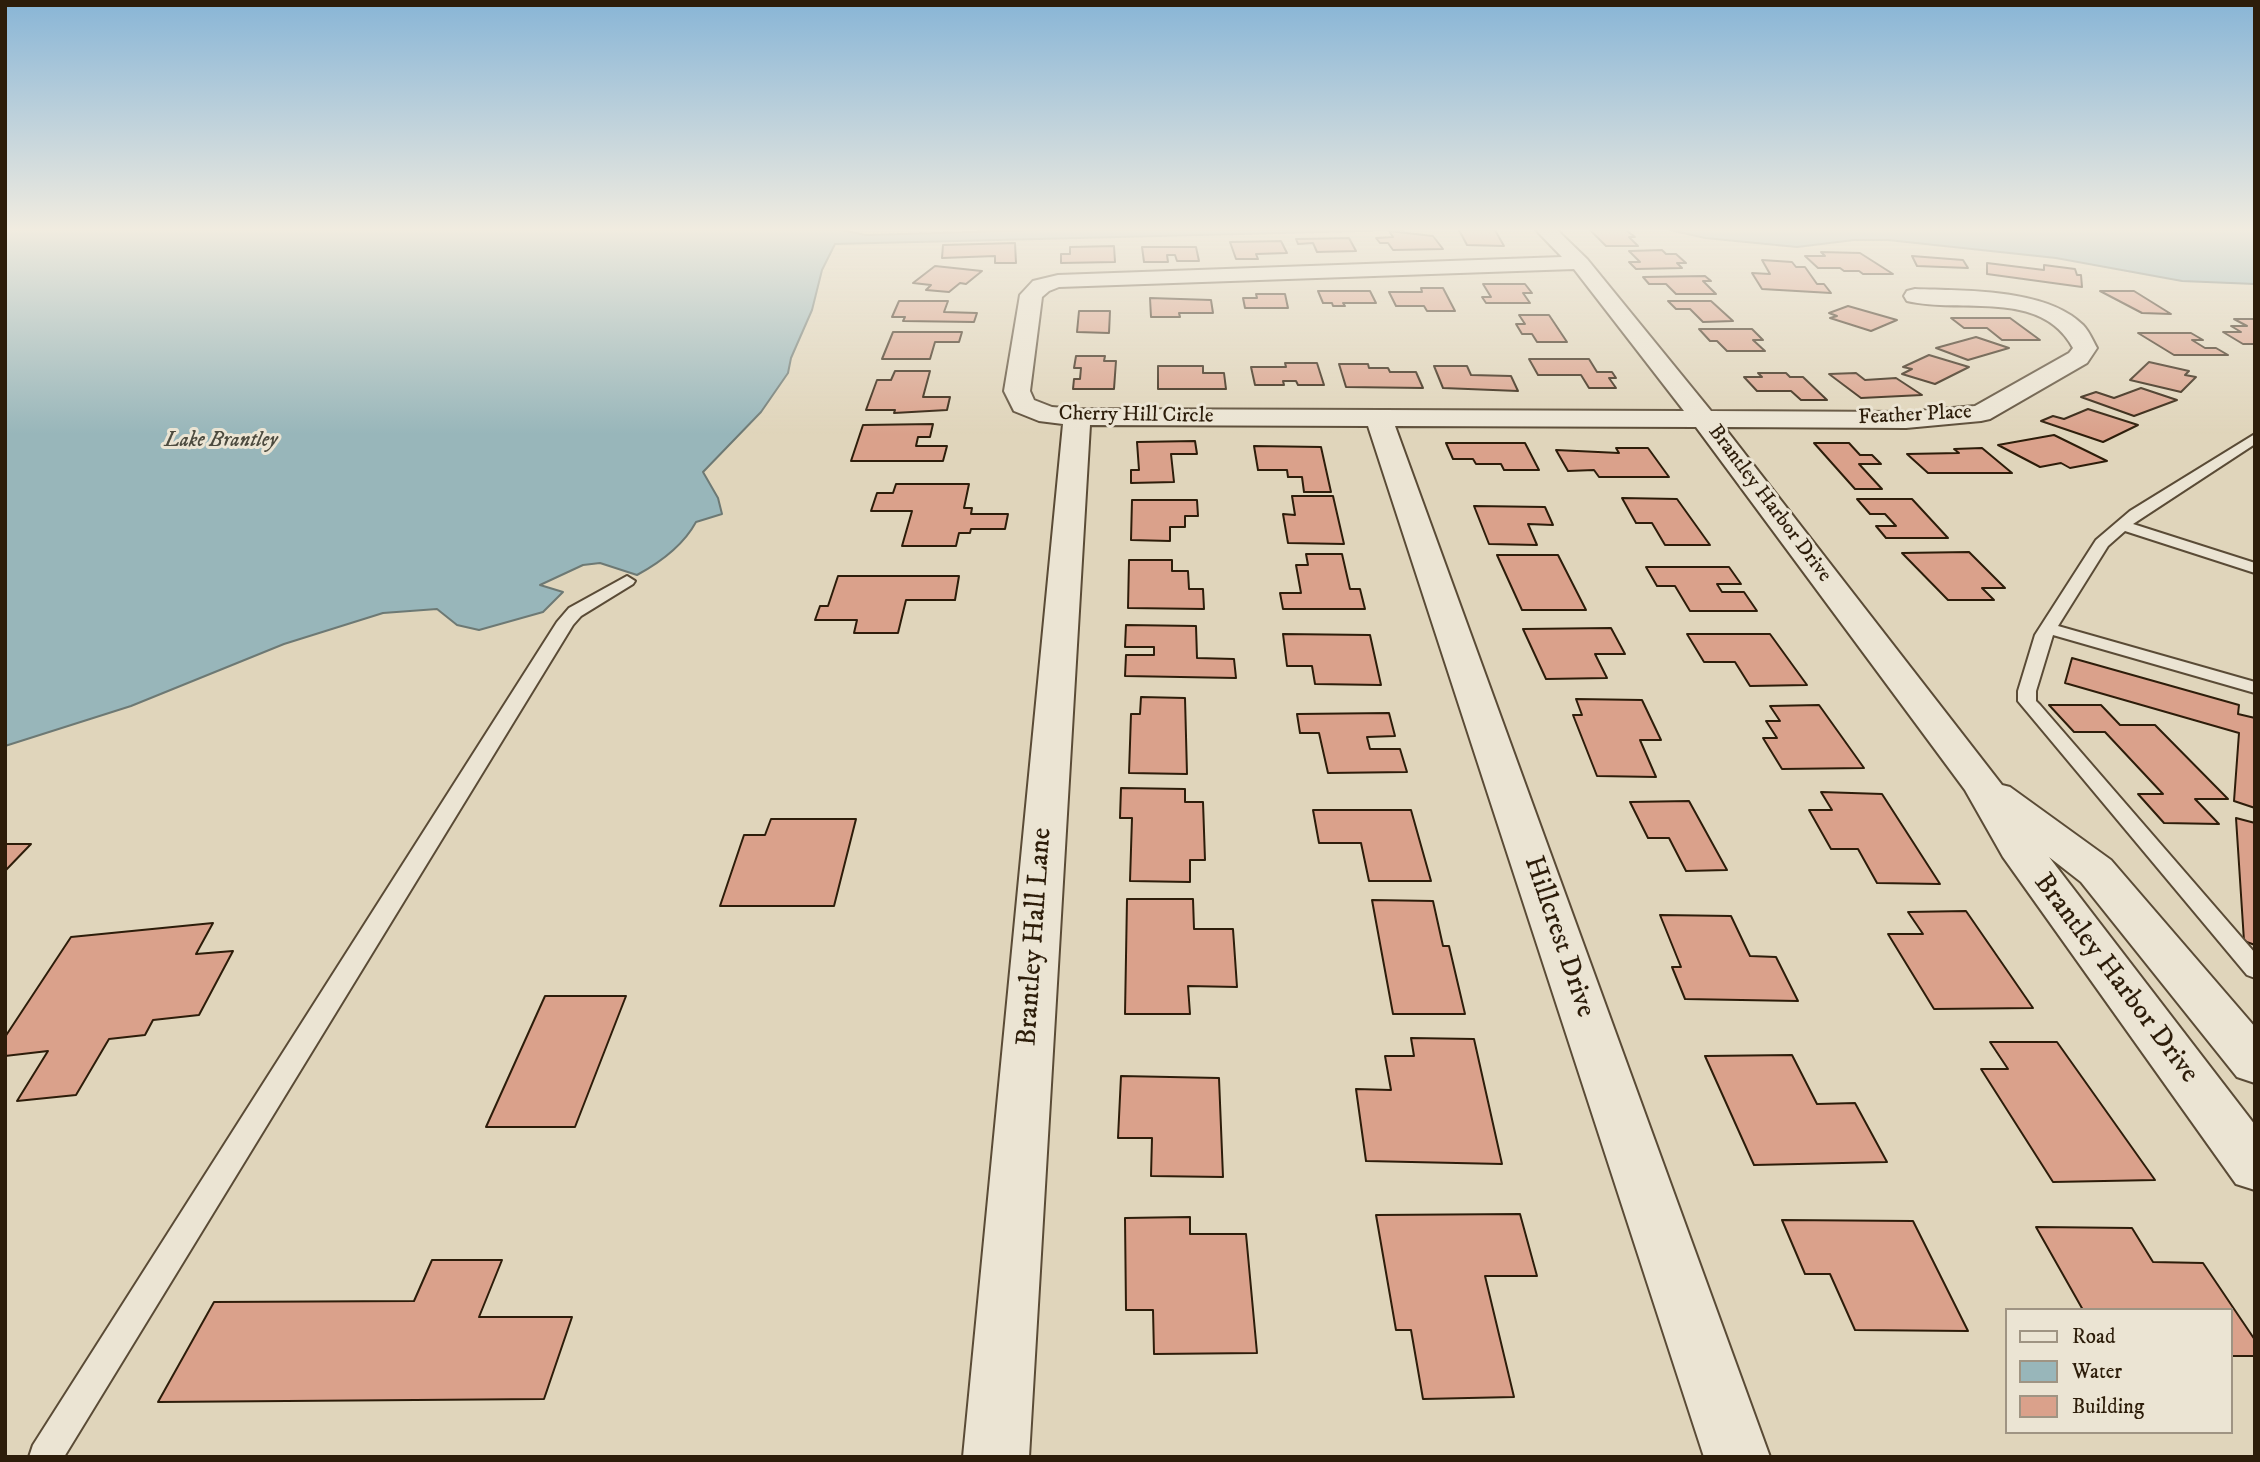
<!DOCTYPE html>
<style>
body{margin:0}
#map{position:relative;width:2260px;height:1462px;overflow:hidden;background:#e0d5bb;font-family:"IM FELL DW Pica",serif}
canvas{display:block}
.frame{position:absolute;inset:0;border:7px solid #2d1d0a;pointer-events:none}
.legend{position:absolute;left:2005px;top:1308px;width:228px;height:126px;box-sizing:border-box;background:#ebe4d3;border:2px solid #9f9483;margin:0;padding:9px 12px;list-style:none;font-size:21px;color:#2d1d0a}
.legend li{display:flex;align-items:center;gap:14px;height:35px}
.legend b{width:35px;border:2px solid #9f9483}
</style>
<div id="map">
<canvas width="2260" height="1462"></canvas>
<div class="frame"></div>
<ul class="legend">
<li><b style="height:9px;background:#ebe4d3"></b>Road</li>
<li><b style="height:19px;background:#98b6ba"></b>Water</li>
<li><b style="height:19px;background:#daa18b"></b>Building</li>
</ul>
</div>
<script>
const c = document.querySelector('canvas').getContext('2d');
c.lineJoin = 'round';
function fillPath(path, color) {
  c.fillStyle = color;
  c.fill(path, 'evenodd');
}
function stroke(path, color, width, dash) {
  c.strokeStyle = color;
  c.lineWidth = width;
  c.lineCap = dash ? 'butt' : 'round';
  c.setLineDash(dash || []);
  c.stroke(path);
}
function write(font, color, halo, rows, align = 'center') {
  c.font = font + ' "IM FELL DW Pica",serif';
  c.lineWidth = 6;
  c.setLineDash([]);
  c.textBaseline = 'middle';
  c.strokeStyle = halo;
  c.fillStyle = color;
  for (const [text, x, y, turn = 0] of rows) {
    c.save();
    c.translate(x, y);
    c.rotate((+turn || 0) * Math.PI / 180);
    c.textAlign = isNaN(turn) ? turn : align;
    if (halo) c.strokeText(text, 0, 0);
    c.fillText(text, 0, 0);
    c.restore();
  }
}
const water = new Path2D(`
 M5,230H841L866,235L1042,230H1403L835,244L822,270L812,310L791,358L788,373L761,412L703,472L718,498L722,514L696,522C683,546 661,562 637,575L600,563L583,565L540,585L563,592L543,612L479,630L457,625L437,609L383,613L284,644L131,706L5,746Z
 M1670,230H2255V284L2182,281L2056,258L1888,240H1854L1797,247L1705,238Z`);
const building = new Path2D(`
 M1459,230H1495L1504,246L1467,245Z
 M1590,230H1626L1635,237H1629L1638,246H1606Z
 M1389,231L1433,236L1443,249L1393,250L1388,243H1380L1376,238L1393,237Z
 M1349,238L1356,251L1317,252L1313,243L1298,244L1296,239Z
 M1281,241L1287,253L1256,254L1258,259H1236L1230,242Z
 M1015,243L1016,263H995V256L942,258L943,245Z
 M1114,246L1115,262L1061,263V254H1070V247Z
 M1142,247H1196L1199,261H1177L1175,255H1167L1168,262H1144Z
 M1662,250L1666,254H1676L1686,263H1677L1682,268L1636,269L1629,262H1640L1629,251Z
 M1821,252L1860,253L1893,274H1863L1859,271H1844L1840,268H1818L1805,256H1825Z
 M1912,256L1963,260L1968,268L1917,266Z
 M1762,260L1792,262L1796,267H1805L1817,284H1824L1831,293L1762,289L1752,273L1770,274Z
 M1987,263L2044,270V265L2075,269L2077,275H2081L2082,287L1987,274Z
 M935,266L982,271L966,284L960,283L949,292L926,290L931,285L913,283Z
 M1705,276L1711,281H1703L1716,294H1676L1666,284H1649L1643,277Z
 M1483,284H1525L1532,293H1523L1530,303H1486L1482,297H1491Z
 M1421,288H1443L1455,311H1427L1424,306H1396L1389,292H1422Z
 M1318,291H1370L1376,303H1343L1345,306H1333L1332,303H1323Z
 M2100,291H2134L2171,314L2142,313Z
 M1256,294H1285L1288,308H1245L1243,298H1257Z
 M1150,298L1211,300L1213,313H1179L1180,317H1151Z
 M899,301H948L944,312L977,313L974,322L903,321L905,317H892Z
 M1668,301H1711L1733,321L1703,322L1690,309H1676Z
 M1848,306L1897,320L1871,331L1830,318L1837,316L1829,313Z
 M1079,311H1110L1109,333L1077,332Z
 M1519,315H1549L1567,342H1537L1532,334H1522L1516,324H1525Z
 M1951,318H2010L2040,340H2002L1987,328H1964Z
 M2234,319H2255V344H2243L2223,332H2241L2231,326H2247Z
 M1699,329H1752L1763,340H1753L1765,351H1727L1717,341H1710Z
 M893,332H962L959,342H935L930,359H882Z
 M2138,333H2191L2203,340H2192L2205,348H2216L2228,355H2174Z
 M1976,337L2009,348L1968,360L1936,348Z
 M1929,355L1969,367L1935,384L1902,374L1912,369L1903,367Z
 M1076,356H1105L1104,361H1116L1114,389H1073L1074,379H1080L1081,368H1074Z
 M1529,359H1589L1597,372H1612L1616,378H1609L1616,388H1589L1581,375H1538Z
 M2149,362L2189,371L2185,375L2196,377L2181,392L2130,380Z
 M1285,363H1317L1324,385H1298L1296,381H1283L1284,385H1255L1251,367H1286Z
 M1339,364H1368L1369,368H1388L1390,372H1416L1423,388L1346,387Z
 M1158,366H1203V373H1224L1226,389H1158Z
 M1434,366H1467L1471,375L1511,376L1518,391L1443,388Z
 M895,371H930L923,397H950L947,410L894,413L895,410H866L877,380H891Z
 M1758,373H1786L1790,377H1803L1827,400H1801L1791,391H1757L1744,377H1762Z
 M1856,373L1865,380L1896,378L1922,395L1861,398L1829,374Z
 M2141,388L2177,400L2134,416L2081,397L2096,392L2114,398Z
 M2088,409L2138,425L2103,442L2041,421L2053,416L2064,419Z
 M933,424L930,437H918L916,446H947L943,461H851L863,425Z
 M2054,435L2107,461L2070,468L2061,463L2040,467L1998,445Z
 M1195,441L1197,454H1171L1174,482L1131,483V470H1139L1137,442Z
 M1446,443H1525L1539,470H1504L1501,464H1476L1473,459H1453Z
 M1814,443H1849L1860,455H1872L1881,464H1859L1882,489H1855Z
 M1254,446L1321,447L1331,492H1304L1302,477H1288L1287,470H1258Z
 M1616,448H1648L1669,477H1599L1594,470L1568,471L1556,450L1619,453Z
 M1982,448L2012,473H1928L1907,454L1959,453L1954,449Z
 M896,484H969L964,508H972L971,514H1008L1005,529H971L970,533H959L956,546H902L912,511H871L877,493H893Z
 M1292,496H1333L1344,544L1288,543L1283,514L1295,515Z
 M1622,498L1677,499L1710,545H1665L1652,523H1636Z
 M1857,499H1912L1948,538H1886L1876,526H1896L1885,514H1870Z
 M1132,500H1197L1198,516H1185V527H1170V541L1131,540Z
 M1474,506L1545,507L1553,525L1528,524L1537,545L1489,544Z
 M1969,552L2005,588H1982L1994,600H1948L1902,553Z
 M1306,554H1342L1350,589H1360L1365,609H1283L1280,593H1301L1296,565H1308Z
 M1497,555H1558L1586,610H1522Z
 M1129,560H1172V571H1188L1189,589H1203L1204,609L1128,608Z
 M1646,567H1729L1741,584H1717L1722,592H1744L1757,611H1690L1675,586H1657Z
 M838,576H959L955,600H906L898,633H854L857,620H815L820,606H828Z
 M1126,625L1196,626L1197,658L1234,659L1236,678L1125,676L1126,655H1154V647H1125Z
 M1611,628L1625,654H1595L1607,678L1546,679L1523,629Z
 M1283,634L1370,635L1381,685L1315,684L1312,666H1287Z
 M1687,634H1770L1807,685L1750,686L1735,662H1704Z
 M2072,658L2239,705L2238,714L2255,718V808L2234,801L2239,733L2065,683Z
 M1141,697L1185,698L1187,774L1129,773L1131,714H1140Z
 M1576,699L1642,700L1661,740H1640L1656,777L1597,776L1573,715H1582Z
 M1819,705L1864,768L1782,769L1763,738H1777L1766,721H1780L1770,706Z
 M2049,705H2101L2120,725H2155L2228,799H2195L2219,824L2164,823L2138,794H2163L2105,732H2074Z
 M1389,713L1395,736L1367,737L1370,749H1400L1407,772L1328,773L1319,733H1300L1297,714Z
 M1121,788L1185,789V802H1203L1205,860H1190V882L1130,881L1132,818H1120Z
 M1821,792L1882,794L1940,884L1877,883L1858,849H1831L1809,810H1832Z
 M1689,801L1727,870L1686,871L1669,838H1648L1630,802Z
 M1313,810H1411L1431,881H1369L1361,843H1319Z
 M2236,818L2255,823V945L2244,941Z
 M771,819H856L834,906H720L744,835H765Z
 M5,844H31L5,871Z
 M1127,899H1193L1194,929H1233L1237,987L1188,986L1190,1014H1125Z
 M1372,900L1433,901L1443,946H1449L1465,1014H1393Z
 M1966,911L2033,1008L1934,1009L1888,934H1923L1908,912Z
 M1660,915L1731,916L1750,956L1776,957L1798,1001L1685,999L1672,967H1681Z
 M213,923L196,954L233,951L199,1015L153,1020L145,1035L109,1039L76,1095L17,1101L48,1051L5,1056V1037L71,937Z
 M545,996H626L575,1127H486Z
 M1411,1038L1474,1039L1502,1164L1366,1161L1356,1089L1391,1090L1385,1056H1414Z
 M1990,1042H2057L2155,1180L2053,1182L1981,1069H2008Z
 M1792,1055L1817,1104L1855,1103L1887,1162L1754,1165L1705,1056Z
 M1121,1076L1219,1078L1223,1177L1151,1176L1152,1138H1118Z
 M1520,1214L1537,1276H1485L1514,1397L1423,1399L1411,1330H1396L1376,1215Z
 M1190,1217V1234H1246L1257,1353L1154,1354L1153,1310H1126L1125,1218Z
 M1782,1220L1913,1221L1968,1331L1855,1330L1830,1274H1805Z
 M2036,1227L2132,1228L2153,1262L2203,1263L2255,1340V1356H2230V1310H2083Z
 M432,1260H502L479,1317H572L544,1399L158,1402L214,1302L414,1301Z`);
const service = new Path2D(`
 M2255,434V444L2133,524L2255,563V573L2125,531L2108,546L2058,626L2255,682V693L2053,635L2036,691V701L2040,705L2255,953V978L2247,975L2018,701V691L2035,635L2096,540L2130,511Z
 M627,576L635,581L633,584L581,616L573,625L64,1457H29L33,1445L557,622L569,608Z`);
const minor = new Path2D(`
 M1536,230H1557L1587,259L1711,411L1906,412L1975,406L2069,353L2073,348C2041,288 1961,314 1907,301L1904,296L1907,291L1915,289C1964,291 2046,288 2083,325C2089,331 2093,341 2097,348L2087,363L1990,419L1981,421L1906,428L1724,427L2002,785L2010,787L2111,860L2255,1027V1083L2237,1077L2081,882L2049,857L2255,1125V1190L2236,1184L2003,857L1965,790L1696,427L1395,426L1770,1457H1704L1368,426L1090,425L1029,1457H963L1063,424L1039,421L1014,411L1004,391L1020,295L1033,281L1058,275L1562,257ZM1574,269L1684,411L1077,409L1052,407L1034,400L1030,391L1042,297L1049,291L1059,287Z`);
const farStreetnames = [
 ["Cherry Hill Circle",1136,416,1],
 ["Feather Place",1915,416,-3],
 ["Brantley Harbor Drive",1769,504,53]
];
const farWaternames = [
 ["Lake Brantley",221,442]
];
const nearStreetnames = [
 ["Brantley Hall Lane",1036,937,-86],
 ["Hillcrest Drive",1558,937,71],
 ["Brantley Harbor Drive",2115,979,53]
];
fillPath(water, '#98b6ba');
stroke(water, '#6d7974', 2);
fillPath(building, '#daa18b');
stroke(building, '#2d1d0a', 2);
stroke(service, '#5a4b36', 4);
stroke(minor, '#5a4b36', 4);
fillPath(service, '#ebe4d3');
fillPath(minor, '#ebe4d3');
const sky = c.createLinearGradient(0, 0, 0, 434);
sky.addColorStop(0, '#88b5d6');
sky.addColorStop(0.53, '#f1ece0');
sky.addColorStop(1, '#f1ece000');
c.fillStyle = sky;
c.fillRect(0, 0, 2260, 434);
write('21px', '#2d1d0a', '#ebe4d3', farStreetnames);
write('italic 21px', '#4d4b3f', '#ebe4d3', farWaternames);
write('28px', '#2d1d0a', '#ebe4d3', nearStreetnames);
</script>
